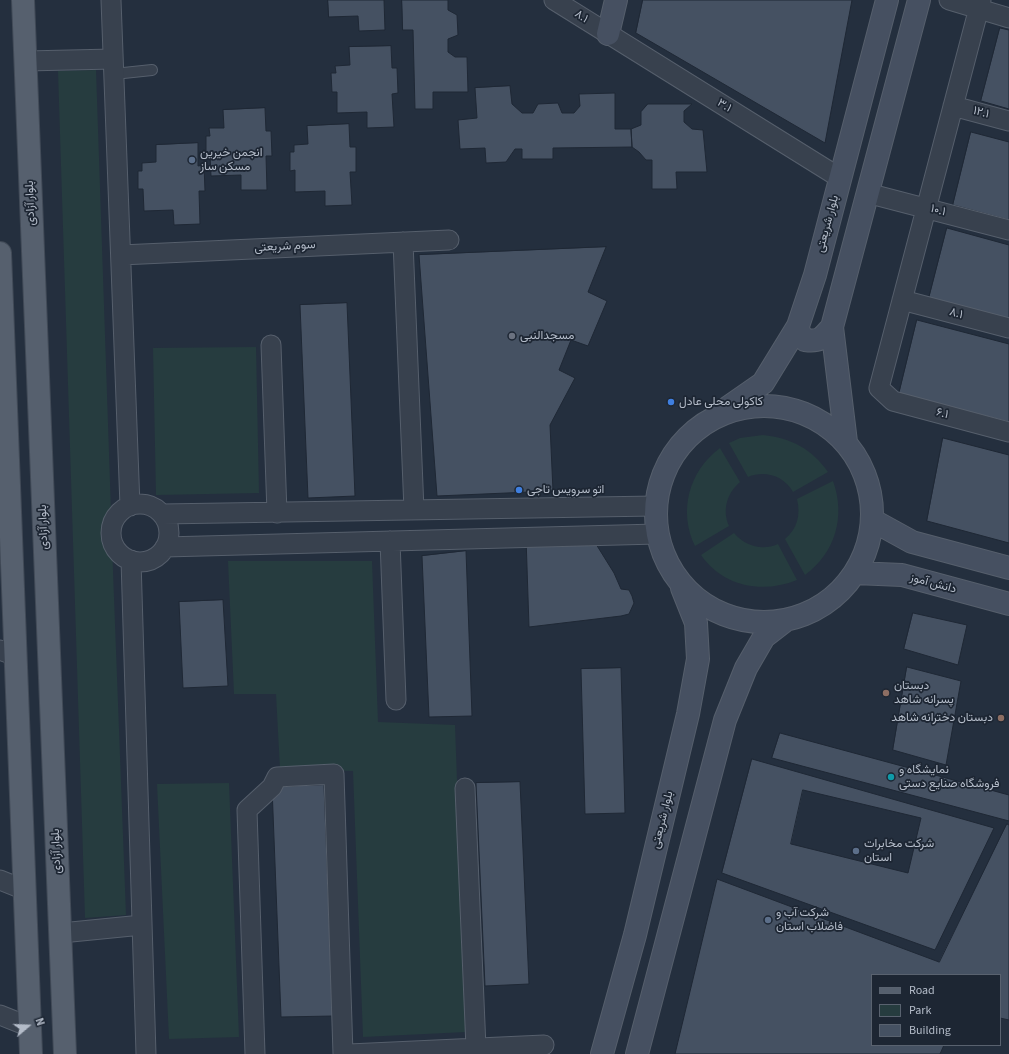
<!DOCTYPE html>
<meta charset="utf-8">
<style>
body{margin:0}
#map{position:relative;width:1009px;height:1054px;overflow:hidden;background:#242f3e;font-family:"Source Sans 3",sans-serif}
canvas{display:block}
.legend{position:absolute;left:871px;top:974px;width:130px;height:72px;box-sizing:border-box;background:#1d2633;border:1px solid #59626f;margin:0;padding:5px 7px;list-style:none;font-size:12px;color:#b4bcc9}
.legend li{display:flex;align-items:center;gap:8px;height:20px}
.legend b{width:20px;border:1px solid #59626f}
.north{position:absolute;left:8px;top:1006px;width:40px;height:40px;-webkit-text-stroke:3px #1d2633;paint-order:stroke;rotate:71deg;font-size:11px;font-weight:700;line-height:16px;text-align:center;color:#b4bcc9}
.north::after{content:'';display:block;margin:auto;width:14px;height:18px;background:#b4bcc9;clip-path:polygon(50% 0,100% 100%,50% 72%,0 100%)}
</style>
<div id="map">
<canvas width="1009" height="1054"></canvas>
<ul class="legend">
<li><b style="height:5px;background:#56606e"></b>Road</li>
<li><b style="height:11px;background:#263c3f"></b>Park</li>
<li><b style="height:11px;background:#455162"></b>Building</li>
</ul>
<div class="north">N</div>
</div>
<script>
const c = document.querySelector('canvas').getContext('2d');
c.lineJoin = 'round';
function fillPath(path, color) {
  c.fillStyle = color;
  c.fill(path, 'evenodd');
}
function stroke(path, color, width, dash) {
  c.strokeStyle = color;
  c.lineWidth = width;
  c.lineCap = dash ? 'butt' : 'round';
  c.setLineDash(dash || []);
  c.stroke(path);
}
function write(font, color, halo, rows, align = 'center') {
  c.font = font + ' "Source Sans 3",Vazirmatn,sans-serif';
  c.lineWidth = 3.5;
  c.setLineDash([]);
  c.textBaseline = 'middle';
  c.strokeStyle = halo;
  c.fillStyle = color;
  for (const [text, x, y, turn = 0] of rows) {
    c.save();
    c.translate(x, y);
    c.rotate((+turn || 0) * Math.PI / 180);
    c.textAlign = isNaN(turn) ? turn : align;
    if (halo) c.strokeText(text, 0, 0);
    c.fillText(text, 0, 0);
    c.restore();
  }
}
const green = new Path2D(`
 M96,70L113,571L126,915L85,918L58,71Z
 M256,347L259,493L156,495L153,348Z
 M763,435C791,438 812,449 828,472L793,492C784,476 765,470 748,477L729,443L740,438Z
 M720,448L740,482C727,493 722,510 729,526L695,546C678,511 689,471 720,448Z
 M833,481C846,517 835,553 805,575L785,539C797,529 801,515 797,499Z
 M734,533C745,546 762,551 778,544L797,580C763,594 723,587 701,555Z
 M228,561H372L378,722L455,725L466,1032L363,1037L353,771L280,769L276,694H234Z
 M229,783L239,1037L169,1039L157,784Z`);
const building = new Path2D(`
 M328,0H384L385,30L359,31L358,16L329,17Z
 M402,0H448V10L457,15L458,35L448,39V52L455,57H467L468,92H433V109H415L413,30H403Z
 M643,0H852L825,143L636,33Z
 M1000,28L1009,30V109L981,101Z
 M391,46L392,68H397L398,93L392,94L394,127L367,128V112L337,113V92H332L331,73H336L335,66L350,65L349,47Z
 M510,86L512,104L522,113H533L538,104L558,103L562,113H574L580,106L579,94L615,93V129H631L632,147L553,148V159H522V149H515L506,162L486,163L485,148L460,149L458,120L477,118L475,88Z
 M648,104H692L684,111V122L692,129L703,130L707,172H676L677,189H652V160H646L639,152L632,147L631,129L641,125V112Z
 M265,108L266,131H271L272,156H266L267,190H241V175L211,176L210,154H206V136H210L209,128H224L223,110Z
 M349,124L350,147H356V172H350L352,205L325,206V191L295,192V170L290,171V152H294V145L308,144L307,126Z
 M971,132L1009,142V220L953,205Z
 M198,143V166L204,165L205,191H199L200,224L174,225L173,210L144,211L143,189H138V171H142V163L156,162V145Z
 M947,228L1009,245V323L928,302Z
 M606,247L588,292L607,301L588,346L571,340L559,370L575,378L550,425L553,491L437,496L419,255Z
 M347,303L355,496L308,498L300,305Z
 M917,320L1009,344V422L899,394Z
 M943,438L1009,455V543L927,521Z
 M591,536L614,573L621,589L629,590L632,596L634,603L629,614L621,616L529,627L526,537Z
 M466,551L472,716L429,717L422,556Z
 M223,600L228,686L183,688L179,602Z
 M913,613L967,625L958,665L904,649Z
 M907,667L961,681L946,765L893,750Z
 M621,668L625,813L585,814L581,669Z
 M780,733L1009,795V821L772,758Z
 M752,759L994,828L935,950L722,873Z
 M520,782L529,984L485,986L476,783Z
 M324,785L333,1016L281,1017L272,787Z
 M803,790L921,818L908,873L791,844Z
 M1007,824L1009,825V1020L1000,1018V975H872V1045H944L940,1054H675L717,879L939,962Z`);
const lane = new Path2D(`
 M114,74L152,70`);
const street = new Path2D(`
 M111,0L130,506
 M554,0L840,178
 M949,0L1009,18
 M981,0L879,388L893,401L1009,432
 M26,61L113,59
 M953,106L1009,121
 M867,193L1009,230
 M403,242L414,510
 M121,255L449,240
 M902,300L1009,328
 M271,345L277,513
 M111 533a29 29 0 1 1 58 0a29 29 0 1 1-58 0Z
 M162,514L655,506
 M390,541L396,700
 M165,547L657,534
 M131,560L146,1054
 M0,650L16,656
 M465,788L476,1048
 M0,880L25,890
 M61,933L142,925
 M0,1015L30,1027
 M255,1054L247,810L272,787L277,777L334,774L343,1054
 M349,1054L544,1045`);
const secondary = new Path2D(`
 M608,34L616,0
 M798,326L799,333L805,340C821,342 822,338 832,327
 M656 514a108 108 0 1 1 216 0a108 108 0 1 1-216 0Z
 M727,408L763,383L798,326L815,275L887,0
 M846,442L832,327L919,0
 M872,520L912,542L1009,568
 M855,573L902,575L1009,604
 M602,1054L635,935L688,714L698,659L696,623L682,588
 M637,1054L725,720L746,668L764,637L786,620`);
const primary = new Path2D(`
 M23,0L65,1054
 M0,253L31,1054`);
const markers = [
 [192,160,4,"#5c6f8a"],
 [512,336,4,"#6b7280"],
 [671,402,4,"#3f7fe0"],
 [519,490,4,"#3f7fe0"],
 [886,693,4,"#8d6e63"],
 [1001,718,4,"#8d6e63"],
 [891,777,4,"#0f9aa8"],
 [856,851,4,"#5c6f8a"],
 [768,920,4,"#5c6f8a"]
];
const streetNames = [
 ["۸.۱",581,17,33],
 ["۳.۱",724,106,32],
 ["۱۲.۱",981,113,15],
 ["بلوار آزادی",31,203,-92],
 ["۱۰.۱",938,211,15],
 ["بلوار شریعتی",828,224,-75],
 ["سوم شریعتی",285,247,-3],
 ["۸.۱",956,314,15],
 ["۶.۱",942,414,15],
 ["بلوار آزادی",44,527,-92],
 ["دانش آموز",933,584,15],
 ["بلوار شریعتی",663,820,-76],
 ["بلوار آزادی",57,851,-92]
];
const poiNames = [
 ["انجمن خیرین",200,153],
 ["مسکن ساز",200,167],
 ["مسجدالنبی",520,336],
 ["کاکولی محلی عادل",679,402],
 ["اتو سرویس تاجی",527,490],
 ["دبستان",894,686],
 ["پسرانه شاهد",894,700],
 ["دبستان دخترانه شاهد",993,718,"right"],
 ["نمایشگاه و",899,770],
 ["فروشگاه صنایع دستی",899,784],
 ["شرکت مخابرات",864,844],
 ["استان",864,858],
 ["شرکت آب و",776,913],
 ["فاضلاب استان",776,927]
];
fillPath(green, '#263c3f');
fillPath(building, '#455162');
stroke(building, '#1f2835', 1);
stroke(lane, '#565f6c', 12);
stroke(street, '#565f6c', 21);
stroke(secondary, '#565f6c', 24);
stroke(primary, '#414a57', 24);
stroke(lane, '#38414e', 10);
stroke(street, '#38414e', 19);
stroke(secondary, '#465061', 22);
stroke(primary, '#56606e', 22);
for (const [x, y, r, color] of markers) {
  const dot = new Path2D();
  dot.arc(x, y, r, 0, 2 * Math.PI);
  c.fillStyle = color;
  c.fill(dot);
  stroke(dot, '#1d2633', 1.5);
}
write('12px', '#b4bcc9', '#1d2633', streetNames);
write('12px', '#b4bcc9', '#1d2633', poiNames, 'left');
</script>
